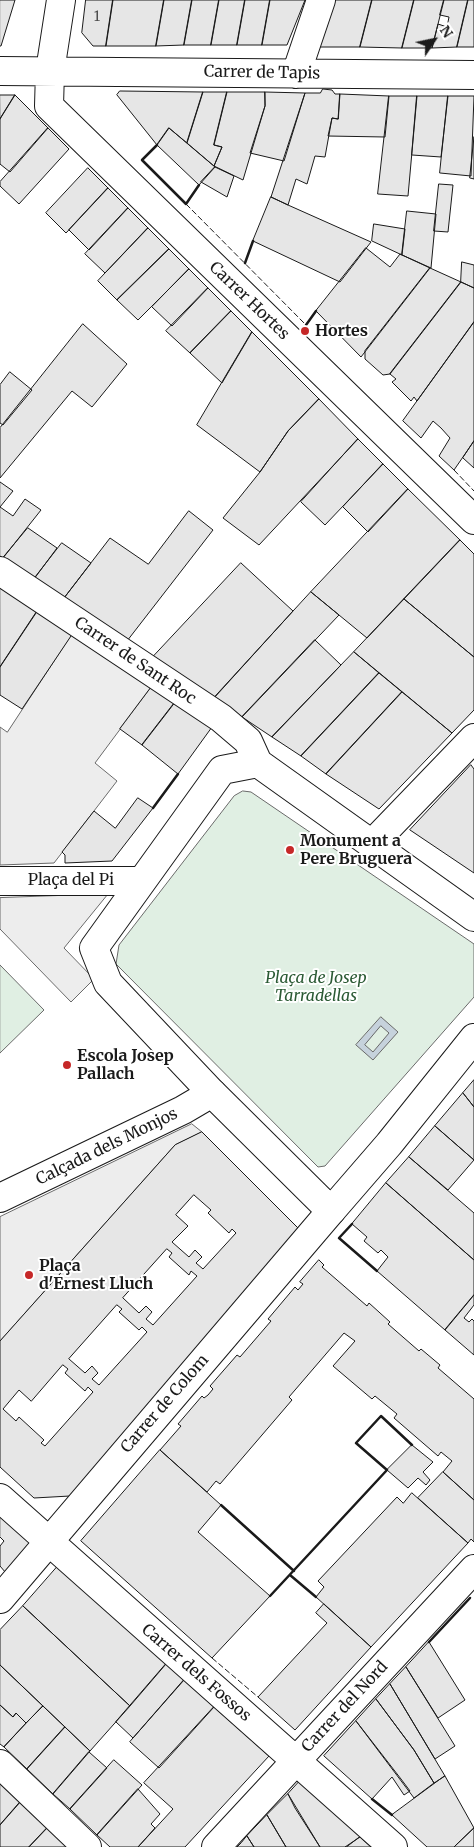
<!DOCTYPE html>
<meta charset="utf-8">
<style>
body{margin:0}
#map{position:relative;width:474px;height:1847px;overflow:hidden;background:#fff;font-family:Merriweather,serif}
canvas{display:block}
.north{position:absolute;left:409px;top:15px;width:50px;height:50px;-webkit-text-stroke:4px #fff;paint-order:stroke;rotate:56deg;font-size:14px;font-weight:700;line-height:20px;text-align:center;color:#1a1a1a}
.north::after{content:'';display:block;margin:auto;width:18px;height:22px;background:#1a1a1a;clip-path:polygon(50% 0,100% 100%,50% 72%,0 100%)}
</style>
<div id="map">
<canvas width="474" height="1847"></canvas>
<div class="north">N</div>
</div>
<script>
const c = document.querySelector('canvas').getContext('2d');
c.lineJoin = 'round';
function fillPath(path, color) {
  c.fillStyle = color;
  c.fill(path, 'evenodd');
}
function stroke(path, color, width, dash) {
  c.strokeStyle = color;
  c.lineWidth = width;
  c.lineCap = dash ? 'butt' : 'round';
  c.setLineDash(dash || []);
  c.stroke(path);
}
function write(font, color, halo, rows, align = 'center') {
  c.font = font + ' Merriweather,serif';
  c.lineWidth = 4;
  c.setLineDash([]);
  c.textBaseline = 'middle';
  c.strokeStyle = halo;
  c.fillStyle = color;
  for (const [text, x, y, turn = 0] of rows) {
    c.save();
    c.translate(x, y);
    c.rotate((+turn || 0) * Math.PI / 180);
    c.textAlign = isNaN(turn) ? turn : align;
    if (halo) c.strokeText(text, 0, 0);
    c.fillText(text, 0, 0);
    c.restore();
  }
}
const green = new Path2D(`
 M243,791L251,792L474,944V997L325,1166L318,1167L116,964L119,945L234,796Z
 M0,965L44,1010L0,1053Z`);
const parking = new Path2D(`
 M73,633L153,685L95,763L117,781L54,863L0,865V727L7,732Z
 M108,894L64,948L94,979L71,1002L0,929V898Z
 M192,1124L202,1132L175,1145L0,1341V1217Z`);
const water = new Path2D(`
 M381,1017L398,1032L373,1060L356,1045ZM381,1026L389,1033L373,1052L365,1045Z`);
const building = new Path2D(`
 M0,0H15L1,46H0Z
 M86,0H113L106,46H93L82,33Z
 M113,0H164L156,46H106Z
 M164,0H192L184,45L156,46Z
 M192,0H219L211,45H184Z
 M219,0H245L237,45H211Z
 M245,0H270L262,45H237Z
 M270,0H305L287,45H262Z
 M328,0H372L360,47H309Z
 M372,0H414L402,48L360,47Z
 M414,0H444L432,48H402Z
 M444,0H468L457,47L432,48L438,24L447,27L449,17L440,15Z
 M468,0H474V47H457Z
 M323,89L332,90L335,94H340L338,119L332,118L325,157L315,156L307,184L296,179L288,205L271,197L305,93H320Z
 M120,91L203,92L187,143L169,128L157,145L117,95Z
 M203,92H227L214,145L222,147L214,166L187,143Z
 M227,92H265V106L243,180L214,166L222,147L214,145Z
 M265,92L305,93L284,161L250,153L265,106Z
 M340,94L389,96L385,137L328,136L332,118L338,119Z
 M0,95H15L0,119Z
 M15,95L48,128L10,172L0,164V119Z
 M389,96H417L408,196L378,194Z
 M417,96H448L441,157L412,155Z
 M448,96H474L471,176L440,173Z
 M48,128L69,149L19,204L0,186V182Z
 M169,128L215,167L199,185L157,145Z
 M474,137V179L470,178Z
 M215,167L234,176L227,197L201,182Z
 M88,168L108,188L66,233L46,213Z
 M439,184L453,185L448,232L434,231Z
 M108,188L128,208L89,250L69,230Z
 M271,197L288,205L371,242L340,282L253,241Z
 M128,208L148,228L105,273L85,254Z
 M407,211L436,214L431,268L402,255Z
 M374,224L405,229L402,255L372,241Z
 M148,228L169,249L117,300L98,281Z
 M366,248L390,267L400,254L430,268L361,357L316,311Z
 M169,249L189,269L138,320L117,300Z
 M462,262L474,265V288L461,282Z
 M430,268L461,282L390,374L383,375L365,359V351Z
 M189,269L208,288L172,326L152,307Z
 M461,282L474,288V322L417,401L414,397L411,401L392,382L396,379L390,374Z
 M208,288L231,311L190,353L166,331Z
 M231,311L252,332L222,383L190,353Z
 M474,322V441L454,470L439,456L450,438L441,428L433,421L421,438L403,421Z
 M83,324L127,364L92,407L72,391L0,478V428Z
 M252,332L319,399L288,431L260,472L197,425Z
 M10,372L32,390L3,425L0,423V385Z
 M319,399L358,439L259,545L223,518L260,472L288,431Z
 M358,439L383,464L325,525L301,502Z
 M474,441V468L463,458Z
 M383,464L408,489L368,532L343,507Z
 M0,482L13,491L0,507L13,516L25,499L41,510L3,558L0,556Z
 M408,489L460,540L367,638L311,592Z
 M189,511L213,530L127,641L64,598L110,538L148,564Z
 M28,528L57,548L34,579L3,558Z
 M460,540L474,554V657L404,599Z
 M62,543L91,563L64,598L34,579Z
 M241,563L293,611L214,698L153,657Z
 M0,584L38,610L0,667Z
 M311,592L339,615L242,717L214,698Z
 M404,599L474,657V710L452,733L354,652Z
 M38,610L73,633L22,709L0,695V667Z
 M315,640L341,665L272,737L242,717Z
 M354,652L379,673L301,756L272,737Z
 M379,673L402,692L326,774L301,756Z
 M153,685L176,701L142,745L120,729Z
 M402,692L452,733L379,809L326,774Z
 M176,701L212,727L178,774L142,745Z
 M471,765L474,769V873L410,830Z
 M138,798L153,808L112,861L65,863V855L62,852L94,811L115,828Z
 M474,1080V1107L463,1093Z
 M463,1093L474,1107V1160L435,1126Z
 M435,1126L474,1160L448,1190L409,1157Z
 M202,1132L301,1231L70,1496L34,1498L0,1467V1341L175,1145ZM194,1195L211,1210L208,1213L229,1233L232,1229L236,1233L203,1269L196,1263L202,1257L195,1250L189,1257L172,1242L188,1226L176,1215ZM167,1249L172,1253L169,1257L189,1275L191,1271L197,1276L153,1325L146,1319L152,1312L146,1306L139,1313L123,1298ZM117,1305L122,1309L119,1312L139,1330L142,1327L147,1332L99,1385L92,1379L98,1373L92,1366L85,1373L69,1359ZM63,1365L68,1369L65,1373L85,1391L88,1387L93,1392L45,1446L41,1443L44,1440L19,1417L16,1421L3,1409L19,1390L31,1401Z
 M409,1157L474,1213V1260L386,1183Z
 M386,1183L474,1260V1295L445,1330L377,1271L388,1257L381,1250L378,1253L364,1241L367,1237L352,1224Z
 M319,1260L324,1265L322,1267L367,1306L369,1303L390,1322L388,1324L419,1351L421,1349L440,1365L438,1368L474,1399V1500L443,1472L452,1461L441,1452L438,1456L394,1418L397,1414L375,1396L372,1399L333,1366L355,1341L344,1333L289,1397L292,1400L220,1484L216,1481L207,1492L160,1450L181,1426L178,1424L202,1396L204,1398L208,1395L213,1389L210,1386L237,1355L240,1357L271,1321L268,1319L295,1287L298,1290L303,1284L300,1282Z
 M474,1295V1305L464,1318L469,1322L472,1319L474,1321V1355L445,1330Z
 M412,1445L433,1462L423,1472L430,1480L426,1485L418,1478L408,1488L387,1470Z
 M160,1450L221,1505L198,1532L270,1596L212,1658L81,1541Z
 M443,1472L474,1500V1542L471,1539L468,1543L418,1498Z
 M412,1493L468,1543L371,1647L316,1597L324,1587L318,1581L397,1497L403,1503Z
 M0,1515L32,1543L6,1573L0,1566V1546L4,1541L0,1537Z
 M58,1566L166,1664L130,1706L23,1606Z
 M324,1604L371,1647L295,1730L258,1697L327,1623L316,1613Z
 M23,1606L130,1706L90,1751L0,1665V1630Z
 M429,1642L465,1700L438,1718L406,1667Z
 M166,1664L184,1680L133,1738L116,1722Z
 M0,1665L43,1706L26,1723L16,1713L13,1717L0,1705Z
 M406,1667L455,1746L435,1759L390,1684Z
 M184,1680L214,1707L159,1768L130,1742Z
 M390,1684L445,1776L434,1783L414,1750L376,1699Z
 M376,1699L414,1750L434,1783L414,1798L356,1721Z
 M0,1705L13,1717L16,1713L26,1723L4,1747L0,1744Z
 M43,1706L65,1727L27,1769L4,1747Z
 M214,1707L269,1756L185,1847H138L173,1809L144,1783Z
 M356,1721L401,1779L410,1791L404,1795L392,1777L372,1799L324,1756Z
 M65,1727L90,1751L53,1794L27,1769Z
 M89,1752L107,1768L70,1809L53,1794Z
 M114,1760L142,1785L97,1835L70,1809Z
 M445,1776L474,1828L454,1847H427L392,1815Z
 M0,1780L22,1800L0,1825Z
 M299,1782L332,1807L330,1810L338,1817L340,1814L359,1832L357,1834L360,1837L345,1847H320L288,1794Z
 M138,1789L160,1814L151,1824L155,1828L138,1847H110L97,1835Z
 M288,1794L295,1808L320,1847H286L267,1815Z
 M22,1800L49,1826L29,1847H0V1825Z
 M267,1815L286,1847H254L247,1836Z
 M49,1826L72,1847H29Z
 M474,1828V1847H454L458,1843Z
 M247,1836L254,1847H237L241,1843Z
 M360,1837L371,1847H345H346Z`);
const minor = new Path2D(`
 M61,0L50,71L49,106L474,520
 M0,71L474,75
 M296,74L321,0
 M0,571L221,718L248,741L258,763
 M371,845L474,738
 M0,881H142
 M212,1093L108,983L94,948L222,770L258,763L474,917
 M0,1498L393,1847
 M0,1599L331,1211
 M0,1764L87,1847
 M216,1847L474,1569`);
const tertiary = new Path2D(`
 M0,1198L183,1110L212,1093L331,1211L389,1144L474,1038`);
const fence = new Path2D(`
 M186,204L306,325
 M454,470L474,491
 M212,1658L258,1697`);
const wall = new Path2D(`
 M157,145L142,160L186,204L199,185
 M245,263L253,241
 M306,325L316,311
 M153,808L178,774
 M352,1224L339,1238L377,1271
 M221,1505L294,1571
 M290,1575L316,1597
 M270,1596L387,1470L356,1443L381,1416L412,1445
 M429,1642L470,1598
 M372,1799L392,1815`);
const markers = [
 [305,331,5,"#c62828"],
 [290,850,5,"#c62828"],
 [67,1065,5,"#c62828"],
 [29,1275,5,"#c62828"]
];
const numberNames = [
 ["1",97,17]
];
const streetNames = [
 ["Carrer de Tapis",262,73,1],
 ["Carrer Hortes",249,301,44],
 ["Carrer de Sant Roc",135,661,34],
 ["Plaça del Pi",71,880],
 ["Calçada dels Monjos",107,1147,-26],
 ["Carrer de Colom",165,1404,-49],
 ["Carrer dels Fossos",196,1673,41],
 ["Carrer del Nord",345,1707,-47]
];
const poiNames = [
 ["Hortes",315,331],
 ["Monument a",300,841],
 ["Pere Bruguera",300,859],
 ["Escola Josep",77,1056],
 ["Pallach",77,1074],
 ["Plaça",39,1266],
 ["d'Ernest Lluch",39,1284]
];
const parkNames = [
 ["Plaça de Josep",316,978],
 ["Tarradellas",316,996]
];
fillPath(green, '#e0efe3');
stroke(green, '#6a6a6a', 1);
fillPath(parking, '#ededed');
stroke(parking, '#6a6a6a', 1);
fillPath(water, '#c6d2dc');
stroke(water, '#6a6a6a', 1);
fillPath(building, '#e6e6e6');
stroke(building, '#1a1a1a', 1);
stroke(minor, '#1a1a1a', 30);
stroke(tertiary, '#1a1a1a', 30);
stroke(minor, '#fff', 28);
stroke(tertiary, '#fff', 28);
stroke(fence, '#1a1a1a', 1, [6, 2.5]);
stroke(wall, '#1a1a1a', 2.5);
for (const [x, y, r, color] of markers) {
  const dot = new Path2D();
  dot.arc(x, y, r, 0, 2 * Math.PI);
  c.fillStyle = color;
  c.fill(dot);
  stroke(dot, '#fff', 2);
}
write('14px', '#4d4d4d', null, numberNames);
write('16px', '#1a1a1a', '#fff', streetNames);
write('bold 16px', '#1a1a1a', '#fff', poiNames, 'left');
write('italic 16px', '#2b5a34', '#fff', parkNames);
</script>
